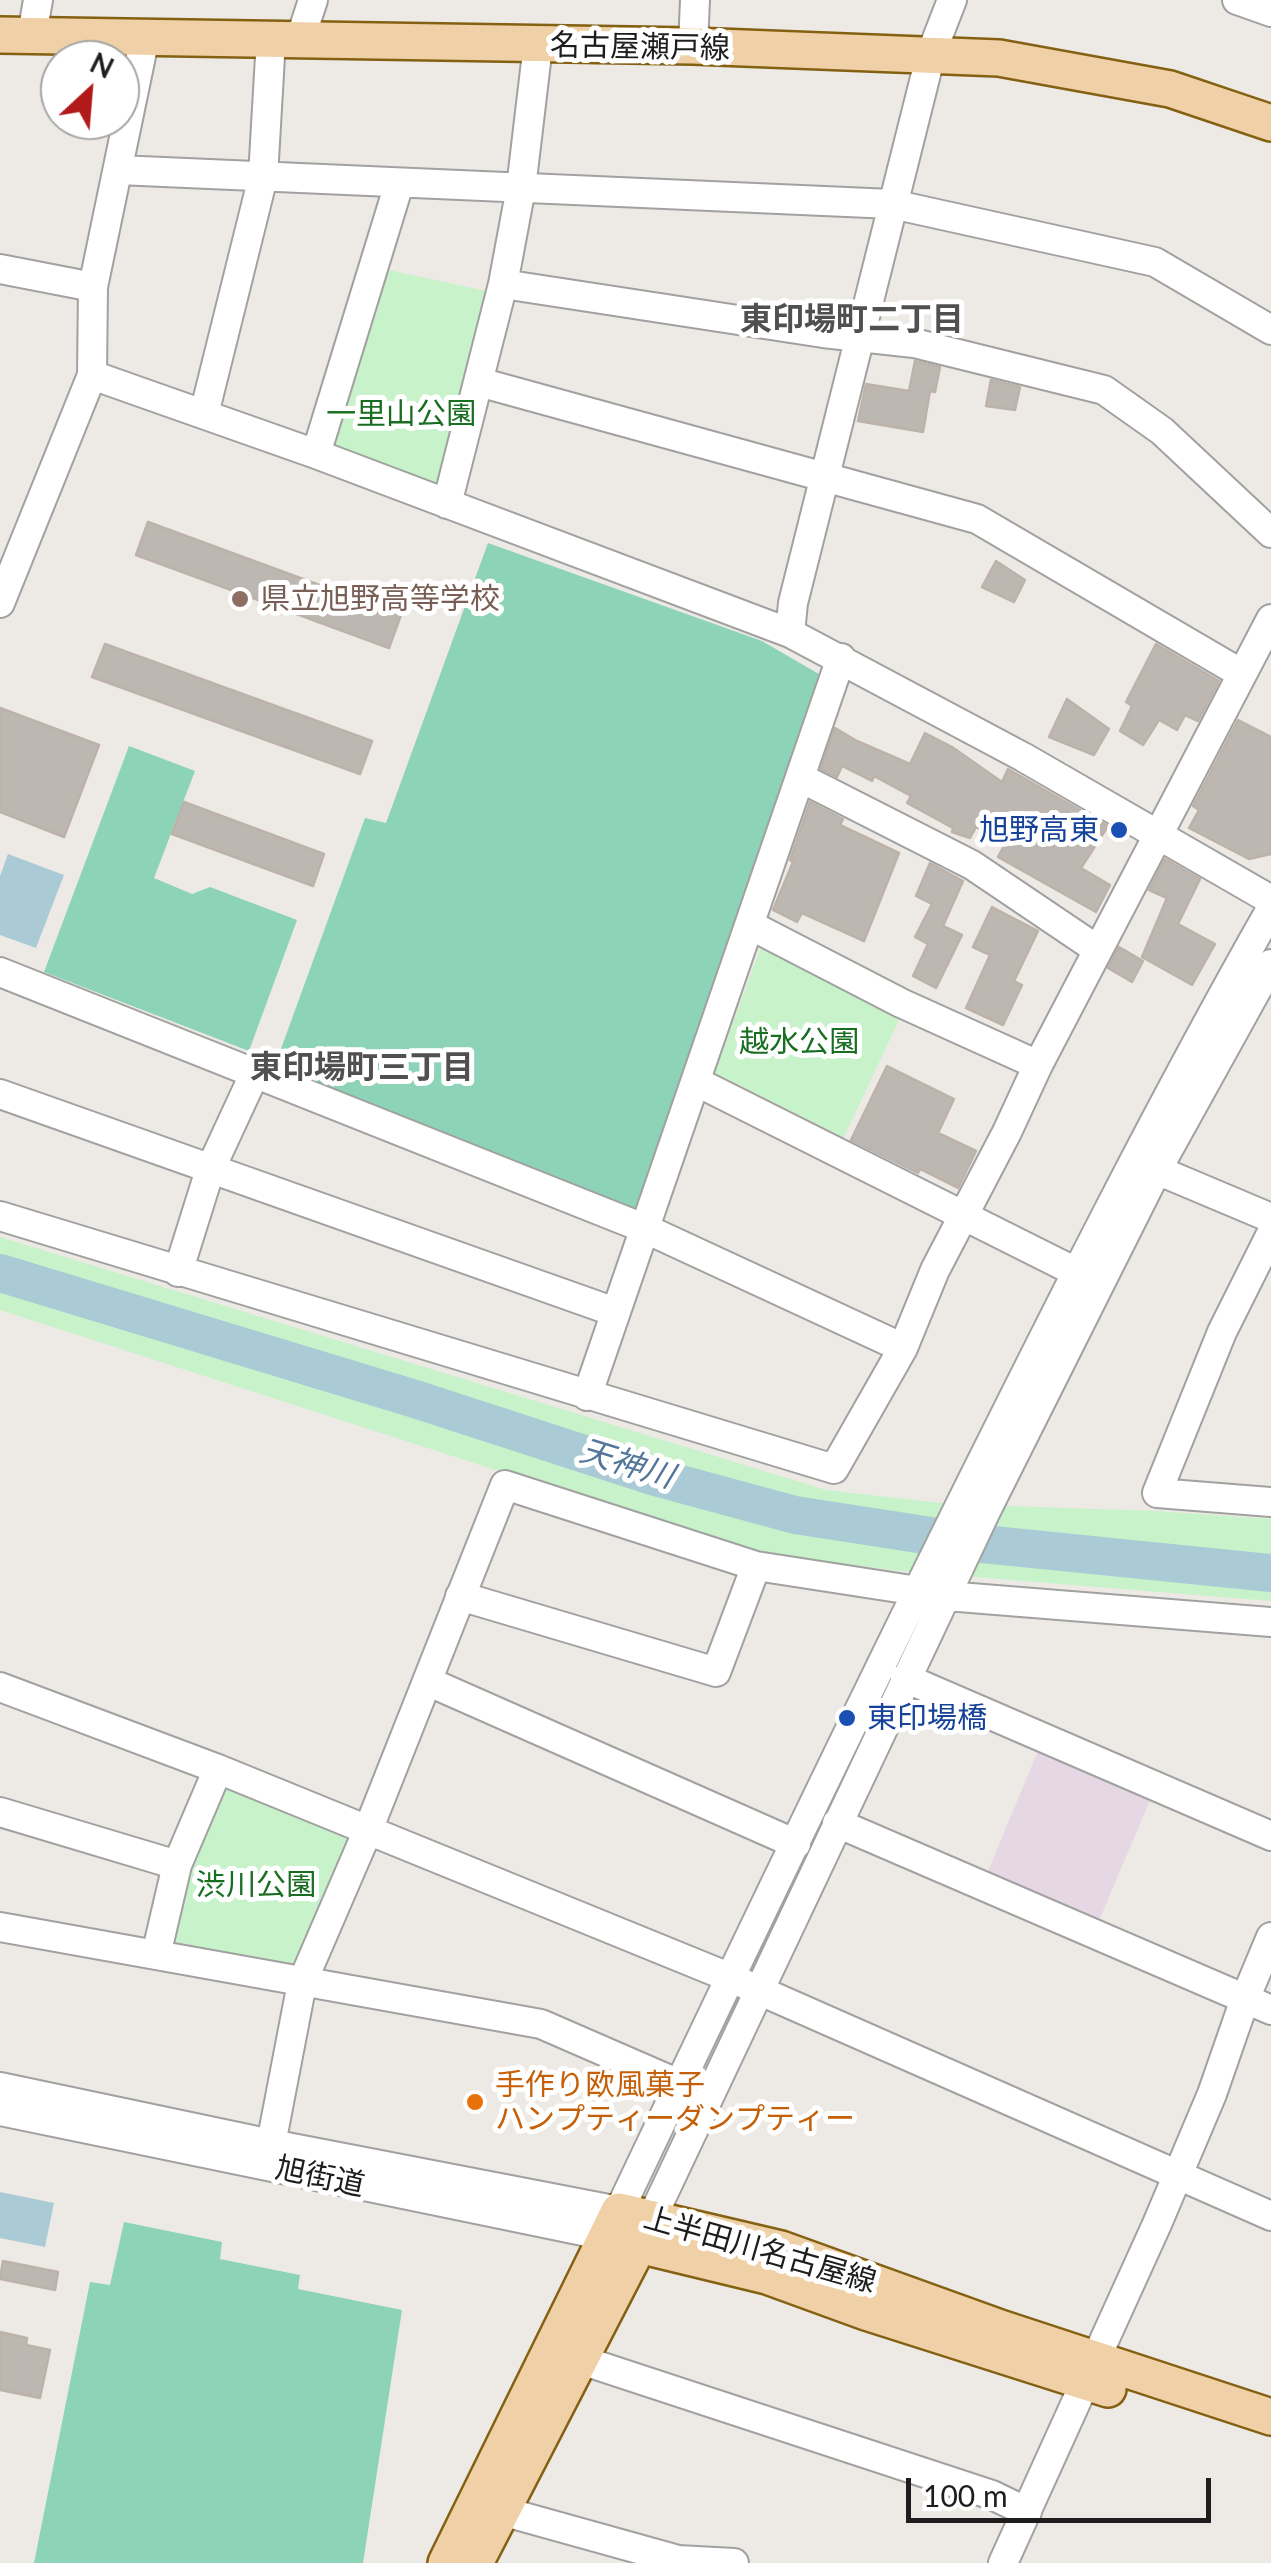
<!DOCTYPE html>
<meta charset="utf-8">
<style>
body{margin:0}
#map{position:relative;width:1271px;height:2563px;overflow:hidden;background:#edeae5;font-family:Lato,sans-serif}
canvas{display:block}
.north{position:absolute;left:40px;top:40px;width:100px;height:100px;box-sizing:border-box;background:#fff;border:2px solid #a5a5a5;border-radius:50%;rotate:26deg;font-size:28px;font-weight:700;line-height:40px;text-align:center;color:#1d1d1d}
.north::after{content:'';display:block;margin:auto;width:35px;height:45px;background:#b21a19;clip-path:polygon(50% 0,100% 100%,50% 72%,0 100%)}
.scale{position:absolute;left:906px;top:2478px;width:305px;height:45px;box-sizing:border-box;border:5px solid #1d1d1d;border-top:0;padding-left:12px;font-size:30px;line-height:35px;white-space:nowrap;color:#1d1d1d;-webkit-text-stroke:8px #fff;paint-order:stroke}
</style>
<div id="map">
<canvas width="1271" height="2563"></canvas>
<div class="north">N</div>
<div class="scale">100 m</div>
</div>
<script>
const c = document.querySelector('canvas').getContext('2d');
c.lineJoin = 'round';
function fillPath(path, color) {
  c.fillStyle = color;
  c.fill(path, 'evenodd');
}
function stroke(path, color, width, dash) {
  c.strokeStyle = color;
  c.lineWidth = width;
  c.lineCap = dash ? 'butt' : 'round';
  c.setLineDash(dash || []);
  c.stroke(path);
}
function write(font, color, halo, rows, align = 'center') {
  c.font = font + ' Lato,"Noto Sans JP",sans-serif';
  c.lineWidth = 10;
  c.setLineDash([]);
  c.textBaseline = 'middle';
  c.strokeStyle = halo;
  c.fillStyle = color;
  for (const [text, x, y, turn = 0] of rows) {
    c.save();
    c.translate(x, y);
    c.rotate((+turn || 0) * Math.PI / 180);
    c.textAlign = isNaN(turn) ? turn : align;
    if (halo) c.strokeText(text, 0, 0);
    c.fillText(text, 0, 0);
    c.restore();
  }
}
const industrial = new Path2D(`
 M1040,1746L1153,1793L1098,1923L986,1876Z`);
const park = new Path2D(`
 M384,269L491,292L443,493L328,451Z
 M761,947L900,1018L842,1141L713,1076Z
 M0,1237L826,1490L950,1504L1156,1511L1271,1519V1601L912,1572L759,1555L0,1310Z
 M225,1782L352,1832L298,1974L168,1945L185,1868Z`);
const pitch = new Path2D(`
 M488,543L762,641L831,681L634,1211L274,1068L365,818L386,823Z
 M129,746L195,771L154,878L192,894L210,887L297,920L249,1051L44,972Z
 M124,2222L222,2242L220,2259L300,2275L298,2289L402,2310L363,2563H34L90,2282L110,2285Z`);
const water = new Path2D(`
 M8,854L64,875L36,948L0,935V876Z
 M0,2192L54,2203L45,2247L0,2238Z`);
const river = new Path2D(`
 M0,1273L415,1399L655,1477L795,1515L983,1544L1271,1573`);
const building = new Path2D(`
 M915,361L940,367L935,392L930,391L923,432L858,421L866,384L909,391Z
 M991,380L1020,387L1015,410L986,406Z
 M148,522L401,615L389,648L136,555Z
 M996,561L1025,580L1014,602L982,587Z
 M105,644L372,741L360,774L92,677Z
 M1156,644L1219,681L1198,721L1185,715L1177,730L1159,720L1143,745L1120,731L1132,706L1126,702Z
 M1067,699L1109,729L1094,755L1049,737Z
 M0,708L99,745L64,837L0,812Z
 M1238,720L1271,737V854L1249,859L1189,828L1199,810L1193,806Z
 M835,728L857,741L910,764L925,733L952,747L1002,782L1008,769L1108,826L1081,868L1110,885L1096,912L998,857L1005,844L976,827L970,838L952,832L953,828L907,803L911,796L874,776L872,781L842,766L837,777L821,769Z
 M184,802L324,854L313,886L172,834Z
 M810,802L843,819L840,825L899,853L864,941L802,913L797,922L773,910L793,862L790,860Z
 M1165,859L1200,879L1178,924L1215,944L1192,985L1142,957L1167,898L1149,890Z
 M930,863L963,881L943,926L962,935L936,988L913,976L928,944L915,937L932,904L916,896Z
 M992,907L1038,931L1014,981L1022,985L1003,1025L966,1008L990,955L973,947Z
 M1119,947L1143,961L1132,982L1108,968Z
 M887,1066L954,1099L938,1133L976,1151L958,1188L920,1169L918,1173L851,1140Z
 M3,2261L58,2272L55,2290L0,2279Z
 M0,2332L27,2338L26,2345L50,2350L40,2398L0,2390Z`);
const minor = new Path2D(`
 M1237,0L1271,12
 M32,35L38,0
 M300,40L313,0
 M693,46L695,0
 M118,170L892,204L1155,262L1271,330
 M0,269L93,287
 M503,284L823,333L914,343L1104,390L1162,431L1271,533
 M92,375L316,454L790,633L1023,757L1271,900
 M479,382L977,519L1242,674
 M204,414L263,177L271,39
 M316,454L399,184
 M447,504L503,284L521,188L538,45
 M0,603L92,375L93,287L145,37
 M790,633L793,603L931,54L952,0
 M801,778L972,865L1098,950
 M750,925L901,1003L1038,1065
 M0,972L646,1229L903,1348
 M697,1082L1076,1272
 M0,1094L615,1312
 M1157,1170L1271,1218
 M0,1216L834,1469L903,1348L935,1270L1007,1132L1038,1065L1271,619
 M1271,1234L1222,1332L1157,1493L1271,1502
 M178,1272L210,1170L254,1075
 M587,1396L841,658
 M460,1596L716,1672L756,1566
 M946,1596L1271,1622
 M905,1678L1271,1836
 M427,1681L796,1844
 M0,1687L218,1769L731,1978L1271,2216
 M0,1812L177,1865
 M837,1823L1271,2010
 M0,1927L541,2024L679,2084
 M156,1955L177,1865L218,1769
 M0,2087L271,2144L619,2211C730,1977 842,1743 957,1511C1058,1308 1159,1106 1271,909
 M0,2111L578,2230L639,2245L986,1511L1157,1170L1271,964
 M271,2144L302,1983L368,1830L505,1485L756,1566L918,1591
 M581,2360L992,2495L1027,2512
 M502,2511L678,2560L734,2563
 M1003,2563L1157,2224L1212,2094L1245,1999L1271,1937`);
const major = new Path2D(`
 M0,35L693,46L999,58L1170,89L1271,123
 M446,2563L619,2211L781,2249L1003,2329L1271,2417
 M475,2563L639,2245L767,2276L866,2312L1108,2389`);
const markers = [
 [240,599,10,"#8d6e63"],
 [1119,830,10,"#1a4fb4"],
 [847,1718,10,"#1a4fb4"],
 [475,2102,10,"#e8710a"]
];
const streetNames = [
 ["名古屋瀬戸線",640,47,1],
 ["旭街道",320,2177,12],
 ["上半田川名古屋線",760,2250,16]
];
const parkNames = [
 ["一里山公園",401,414],
 ["越水公園",799,1042],
 ["渋川公園",256,1885]
];
const educationNames = [
 ["県立旭野高等学校",260,599]
];
const transitNames = [
 ["旭野高東",1099,830],
 ["東印場橋",867,1718,"left"]
];
const foodNames = [
 ["手作り欧風菓子",495,2085],
 ["ハンプティーダンプティー",495,2119]
];
const neighbourhoodNames = [
 ["東印場町二丁目",852,320],
 ["東印場町三丁目",362,1068]
];
const waterNames = [
 ["天神川",627,1464,17]
];
fillPath(industrial, '#e5d7e3');
fillPath(park, '#c7f2ca');
fillPath(pitch, '#8cd3b8');
fillPath(water, '#aacbd6');
stroke(river, '#aacbd6', 38);
fillPath(building, '#bdb7b2');
stroke(building, '#bdb2a9', 2.5);
stroke(minor, '#a1a1a1', 32);
stroke(major, '#846012', 40);
stroke(minor, '#fff', 28);
stroke(major, '#f0d1a7', 35);
for (const [x, y, r, color] of markers) {
  const dot = new Path2D();
  dot.arc(x, y, r, 0, 2 * Math.PI);
  c.fillStyle = color;
  c.fill(dot);
  stroke(dot, '#fff', 4);
}
write('30px', '#1d1d1d', '#fff', streetNames);
write('30px', '#196e21', '#fff', parkNames);
write('30px', '#785e54', '#fff', educationNames, 'left');
write('30px', '#164399', '#fff', transitNames, 'right');
write('30px', '#c56008', '#fff', foodNames, 'left');
write('bold 32px', '#505050', '#fff', neighbourhoodNames);
write('italic 32px', '#53769a', '#fff', waterNames);
</script>
